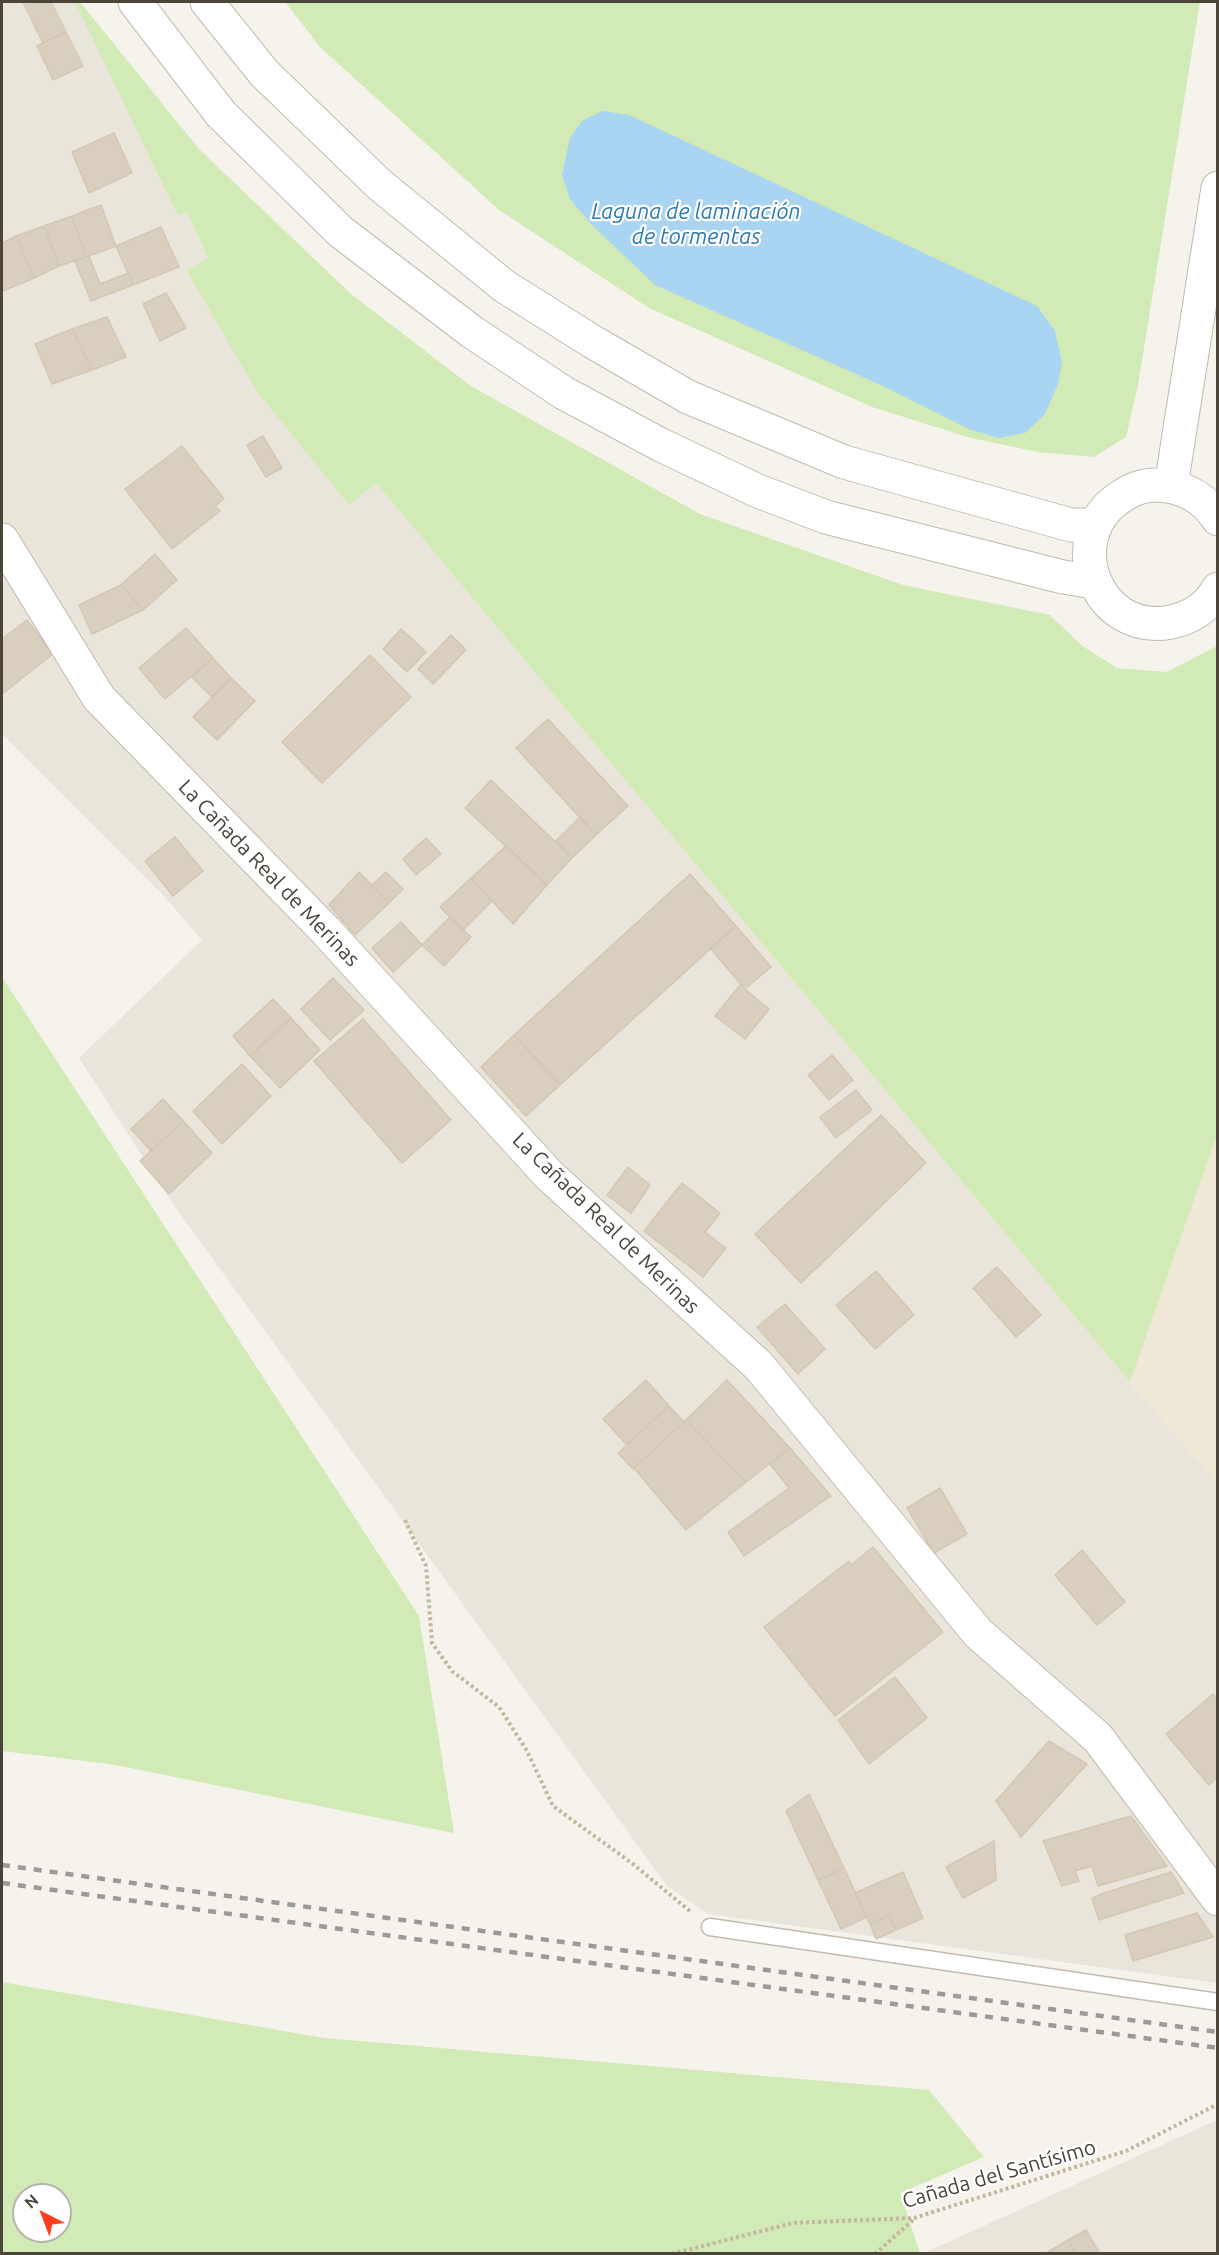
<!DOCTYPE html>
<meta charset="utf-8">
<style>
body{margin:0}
#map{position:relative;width:1219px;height:2255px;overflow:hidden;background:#f6f3ec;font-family:Ubuntu,sans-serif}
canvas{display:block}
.frame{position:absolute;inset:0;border:3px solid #4b4439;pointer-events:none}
.north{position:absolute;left:12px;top:2183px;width:60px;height:60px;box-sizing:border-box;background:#fff;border:2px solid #b7b4b0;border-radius:50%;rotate:318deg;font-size:16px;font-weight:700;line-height:24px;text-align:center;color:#4b4439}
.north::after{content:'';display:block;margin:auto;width:21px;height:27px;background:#fc3f1d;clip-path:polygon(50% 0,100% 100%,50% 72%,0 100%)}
</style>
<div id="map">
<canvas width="1219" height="2255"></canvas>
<div class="frame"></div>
<div class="north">N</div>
</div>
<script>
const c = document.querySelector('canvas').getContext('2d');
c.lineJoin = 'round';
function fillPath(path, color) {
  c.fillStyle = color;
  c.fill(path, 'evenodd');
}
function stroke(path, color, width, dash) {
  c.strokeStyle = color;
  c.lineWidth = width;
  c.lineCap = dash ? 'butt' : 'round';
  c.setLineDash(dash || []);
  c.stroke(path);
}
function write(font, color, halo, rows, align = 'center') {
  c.font = font + ' Ubuntu,sans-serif';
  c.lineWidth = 4.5;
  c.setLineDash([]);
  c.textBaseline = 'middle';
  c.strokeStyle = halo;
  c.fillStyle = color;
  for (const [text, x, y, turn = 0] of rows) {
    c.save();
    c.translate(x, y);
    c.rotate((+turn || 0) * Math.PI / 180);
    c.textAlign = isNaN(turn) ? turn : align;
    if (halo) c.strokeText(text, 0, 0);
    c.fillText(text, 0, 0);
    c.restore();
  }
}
const residential = new Path2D(`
 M2,2H78L178,216L187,212L208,258L187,271L349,505L375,482L1130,1382L1217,1482V1983L708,1914L667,1886L173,1204L79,1058L202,940L163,895L2,734Z
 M1217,2120V2253H924Z`);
const education = new Path2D(`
 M1217,1135V1482L1130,1382Z`);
const green = new Path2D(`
 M75,2H80L199,149L351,294L471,386L700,514L903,585L1050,615L1081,645L1117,668L1167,672L1217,646V1135L1130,1382L376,483L349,505L256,390L187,271L208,258L187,212L178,216Z
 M285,2H1200L1138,385L1126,437L1094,457L1038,452L971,438L872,407L649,308L499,210L320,47Z
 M2,977L419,1616L454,1833L110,1764L2,1751Z
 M2,1982L324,2038L929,2090L984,2157L900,2193L920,2253H2ZM24,2195H60V2231H24Z`);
const water = new Path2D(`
 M602,111L629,115L1037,306L1055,331L1062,362L1058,384L1045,414L1025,433L999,438L971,430L883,386L655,285L591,224L570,199L562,175L570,138L582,121Z`);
const building = new Path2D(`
 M23,2H51L66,32L43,43Z
 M66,32L83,66L53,80L37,46Z
 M114,133L132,173L89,193L72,152Z
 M101,205L116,246L86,257L72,216Z
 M72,216L86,257L59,266L44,226Z
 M44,226L59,266L34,278L16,236Z
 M161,227L179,267L133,285L116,246Z
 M16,236L34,278L3,291L2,287V243Z
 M89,256L100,284L129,273L133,285L91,301L75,261Z
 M166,293L186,328L160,341L143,304Z
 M107,317L126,357L92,370L72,329Z
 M72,329L92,370L52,384L35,344Z
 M263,436L282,468L266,477L247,445Z
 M182,446L224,499L215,506L220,511L172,549L125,489Z
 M155,554L177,580L143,610L121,585Z
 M121,585L143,610L92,634L79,605Z
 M27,620L53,654L2,694V639Z
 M186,628L213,658L165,699L139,668Z
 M401,629L426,652L407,672L383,649Z
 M451,635L466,650L433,684L418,669Z
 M370,655L411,697L322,783L282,742Z
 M213,658L231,678L212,697L192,677Z
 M231,678L255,701L217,740L193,717Z
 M548,719L628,806L596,835L516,748Z
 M491,780L572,858L547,885L465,808Z
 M580,817L596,835L572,858L556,841Z
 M175,837L203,871L173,896L145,861Z
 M426,838L441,854L416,875L403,859Z
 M506,846L547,885L513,924L471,878Z
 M359,872L389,903L355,935L329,905Z
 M386,872L403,889L389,903L372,885Z
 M690,874L736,926L560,1085L514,1035Z
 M471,878L492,901L463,930L440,907Z
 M450,917L471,937L444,966L422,945Z
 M401,922L422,945L393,972L372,948Z
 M736,926L771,967L745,989L710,948Z
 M333,978L364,1010L330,1040L301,1009Z
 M740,985L769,1009L745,1039L715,1016Z
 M273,999L291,1018L250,1056L233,1036Z
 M291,1018L320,1050L280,1088L250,1056Z
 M363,1019L451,1120L402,1163L314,1061Z
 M514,1035L560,1085L526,1116L481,1067Z
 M832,1055L853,1080L829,1100L808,1075Z
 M242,1064L271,1096L222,1144L193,1111Z
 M856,1090L872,1110L836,1138L820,1117Z
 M163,1099L183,1121L151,1151L131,1129Z
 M881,1115L926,1163L801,1283L755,1234Z
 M183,1121L212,1153L169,1194L140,1161Z
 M628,1167L650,1185L631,1213L607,1195Z
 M682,1183L720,1213L705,1232L726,1248L703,1277L644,1231Z
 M997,1267L1041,1315L1016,1337L973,1288Z
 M876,1271L914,1315L875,1349L836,1305Z
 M785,1304L825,1349L798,1374L757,1327Z
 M646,1380L669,1406L627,1445L603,1419Z
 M727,1380L790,1448L746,1482L686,1420Z
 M669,1406L684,1422L633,1469L618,1453Z
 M686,1420L746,1482L686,1530L634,1468Z
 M790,1448L831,1496L744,1556L728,1532L789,1488L770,1464Z
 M940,1488L967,1534L934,1553L907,1508Z
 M873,1547L943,1632L835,1716L764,1627L849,1561L851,1565Z
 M1082,1550L1125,1602L1097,1625L1055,1575Z
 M895,1677L927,1718L869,1764L838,1720Z
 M1213,1694L1218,1699V1777L1209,1785L1166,1734Z
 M1049,1741L1087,1764L1021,1837L996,1801Z
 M809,1794L844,1868L818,1880L786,1811Z
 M1131,1816L1167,1866L1098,1886L1092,1866L1075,1871L1079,1881L1062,1886L1043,1841Z
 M994,1841L996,1880L963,1898L946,1867Z
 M844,1868L867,1917L841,1929L818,1880Z
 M903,1872L923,1918L896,1930L889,1915L870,1924L855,1893Z
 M1171,1872L1184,1893L1099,1920L1092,1899L1101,1894Z
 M1197,1913L1213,1937L1133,1961L1125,1935Z
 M889,1915L896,1930L876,1939L870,1924Z
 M1086,2230L1100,2254H1076L1068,2240Z
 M1068,2240L1076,2254H1045Z`);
const path = new Path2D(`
 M405,1520L426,1566L432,1643L452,1671L499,1707L527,1751L553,1806L633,1864L691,1912
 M672,2254L793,2223L914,2218L1126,2151L1218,2104
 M875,2254L914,2219`);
const service = new Path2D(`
 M710,1927L1218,2002`);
const minor = new Path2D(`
 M135,2L221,114L341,232L472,332L564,393L661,445L758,491L826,517L1063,577L1094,582
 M207,2L264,73L380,185L504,286L593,342L688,397L844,462L1071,525H1096
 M1171,486L1218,188
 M1218,519C1204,497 1182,486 1157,485C1145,485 1132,489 1122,496C1058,536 1096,637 1171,622C1190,618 1208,607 1218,589
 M2,540L99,698L326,931L549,1175L759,1366L978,1633L1098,1738L1218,1899`);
const rail = new Path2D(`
 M2,1865L1218,2032
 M2,1883L1218,2048`);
const streetNames = [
 ["La Cañada Real de Merinas",269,873,46],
 ["La Cañada Real de Merinas",606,1223,44],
 ["Cañada del Santísimo",999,2174,-16]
];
const waterNames = [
 ["Laguna de laminación",696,212],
 ["de tormentas",696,237]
];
fillPath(residential, '#eae5da');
fillPath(education, '#efe8d6');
fillPath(green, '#d2eab5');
fillPath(water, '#a9d4f2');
fillPath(building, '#d8cfc1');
stroke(building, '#d3c7b4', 1.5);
stroke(service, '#c2bbae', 19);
stroke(minor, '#c2bbae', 35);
stroke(path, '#c4b79f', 4, [3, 3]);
stroke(service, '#fff', 16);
stroke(minor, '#fff', 33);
stroke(rail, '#9a9a9a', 4.5, [8, 8]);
write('21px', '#4b4439', '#fff', streetNames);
write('italic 22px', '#2e7ab2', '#fff', waterNames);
</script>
